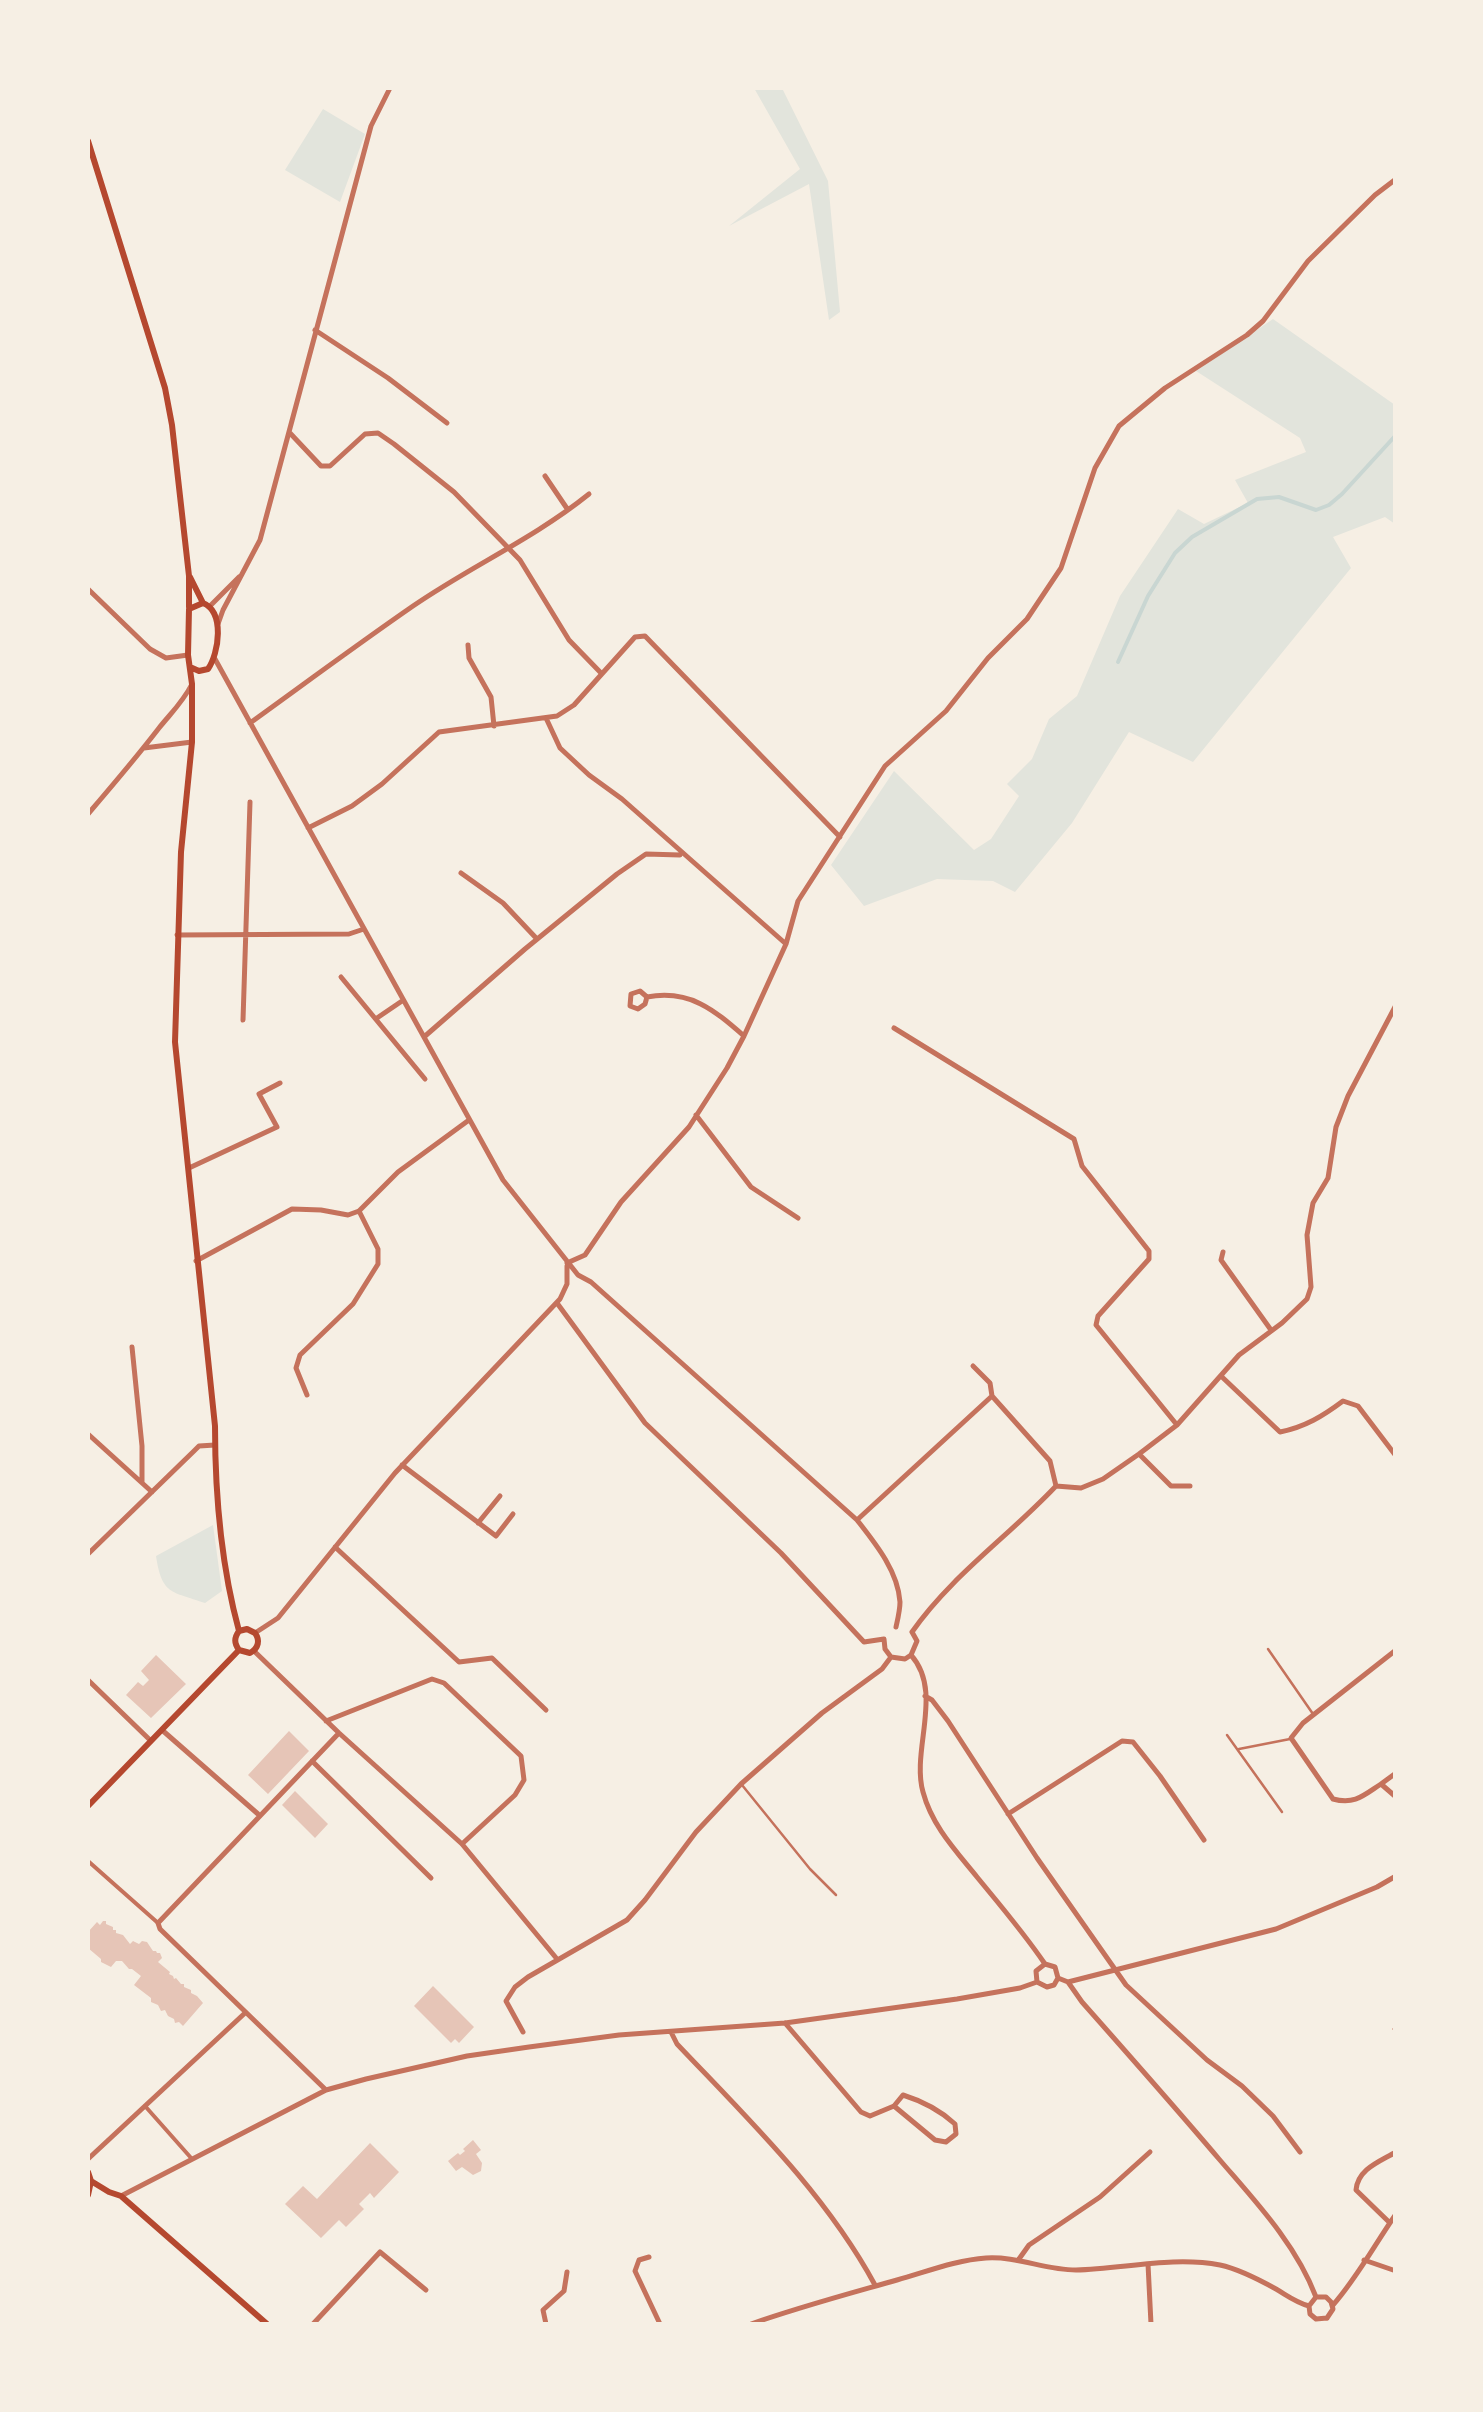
<!DOCTYPE html>
<style>
body{margin:0}
#map{position:relative;width:1483px;height:2412px;overflow:hidden;background:#f6efe4;font-family:"IBM Plex Sans",sans-serif}
canvas{display:block}
.frame{position:absolute;inset:0;border:90px solid #f6efe4;pointer-events:none}
</style>
<div id="map">
<canvas width="1483" height="2412"></canvas>
<div class="frame"></div>
</div>
<script>
const c = document.querySelector('canvas').getContext('2d');
c.lineJoin = 'round';
function fillPath(path, color) {
  c.fillStyle = color;
  c.fill(path, 'evenodd');
}
function stroke(path, color, width, dash) {
  c.strokeStyle = color;
  c.lineWidth = width;
  c.lineCap = dash ? 'butt' : 'round';
  c.setLineDash(dash || []);
  c.stroke(path);
}
const green = new Path2D(`
 M754,88H782L828,181L840,312L829,320L809,184L729,226L800,169Z
 M323,109L365,134L340,202L285,170Z
 M1273,319L1395,405V524L1385,517L1333,537L1351,568L1193,762L1129,732L1072,823L1015,892L993,881L937,879L864,906L831,865L894,771L974,850L991,839L1019,796L1007,784L1032,759L1049,719L1077,696L1120,596L1178,509L1204,524L1248,503L1235,480L1306,452L1300,438L1196,371Z
 M213,1525L222,1591L205,1603C171,1591 162,1595 156,1556Z`);
const stream = new Path2D(`
 M1118,662L1148,596L1175,553L1192,537L1257,499L1279,497L1316,510L1329,505L1342,494L1396,435`);
const building = new Path2D(`
 M156,1655L186,1684L151,1718L126,1695L138,1682L143,1686L149,1680L141,1671Z
 M289,1731L309,1751L268,1794L248,1775Z
 M295,1791L328,1824L315,1838L282,1805Z
 M103,1921H106V1924L113,1927V1930H116V1933L123,1935L130,1944L133,1941L139,1944L142,1941L147,1942L153,1951H156L157,1953H160L162,1958L158,1962L170,1972L169,1974L173,1976L174,1979L176,1978L181,1984H184V1987L191,1990V1993L197,1996L203,2003L183,2026L179,2022L175,2023L174,2019L168,2016L165,2010L161,2011L158,2005L151,2002V1998L134,1985L141,1976L132,1969H129L122,1961H116L111,1967L101,1962V1959L88,1948V1932L97,1922L100,1925Z
 M433,1986L474,2027L459,2043L455,2039L451,2043L414,2006Z
 M473,2140L481,2150L476,2154L482,2163L481,2171L473,2175L462,2167L456,2171L448,2161L458,2153L460,2155L465,2151L463,2149Z
 M370,2143L399,2172L374,2198L370,2193L359,2204L364,2209L346,2227L339,2220L321,2238L285,2204L303,2186L317,2199Z`);
const service = new Path2D(`
 M1268,1649L1313,1714
 M1227,1735L1282,1812
 M1239,1749L1290,1739
 M742,1785L810,1869L836,1895`);
const pedestrian = new Path2D(`
 M88,1861L158,1923
 M145,2106L192,2159`);
const minor = new Path2D(`
 M315,330L388,378L447,423
 M289,432L321,466H330L365,434L378,433L394,444L454,492L520,560L569,640L601,673
 M545,476L568,510
 M88,589L150,649L166,658L188,655
 M210,606L239,577
 M218,624L223,610L260,540L371,126L390,88
 M468,645L469,658L491,697L494,726
 M215,659L503,1180L578,1275L591,1282L857,1520C875,1543 898,1571 900,1602C900,1610 898,1618 896,1627
 M546,718L560,748L589,775L622,799L786,944
 M250,723C304,684 358,644 413,606C471,566 533,539 589,494
 M144,748L192,742
 M88,814C112,786 136,758 159,728C171,713 183,702 192,684
 M308,828L352,806L382,784L439,732L557,716L574,705L635,637L645,636L840,837
 M461,873L503,903L537,939
 M177,935L349,934L364,929
 M341,977L425,1079
 M647,997L645,1004L638,1009L630,1006L631,994L640,991L647,997C690,989 714,1010 744,1036
 M377,1018L402,1001
 M243,1020L250,802
 M894,1028L1074,1139L1082,1166L1149,1251V1259L1098,1316L1096,1325L1177,1425
 M424,1037L525,949L617,874L646,854L680,855
 M696,1115L751,1187L798,1218
 M189,1168L277,1127L259,1094L280,1083
 M1223,1252L1221,1260L1271,1330
 M196,1261L292,1209L321,1210L348,1215L359,1211L398,1172L469,1120
 M567,1263L585,1255L621,1202L689,1127L727,1068L744,1036L786,944L798,901L885,766L946,711L988,658L1027,619L1061,568L1095,468L1119,426L1165,388L1247,335L1263,321L1308,261L1375,195L1396,179
 M557,1303L645,1423L781,1553L864,1642L884,1639
 M132,1347L142,1446V1482
 M973,1366L990,1383L992,1396L1050,1461L1056,1486
 M1221,1376L1280,1432C1305,1427 1323,1416 1343,1401L1358,1406L1396,1456
 M307,1395L296,1368L300,1355L353,1304L378,1264V1249L359,1211
 M88,1434L152,1492
 M1139,1454L1171,1486H1190
 M402,1465L496,1536L513,1514
 M857,1520L992,1396
 M478,1523L500,1496
 M335,1547L459,1662L492,1658L546,1710
 M88,1554L194,1451L199,1446L215,1445
 M912,1632C951,1576 1009,1536 1056,1486L1081,1488L1103,1479L1139,1454L1177,1425L1239,1355L1282,1323L1307,1299L1311,1287L1307,1235L1313,1203L1328,1178L1336,1127L1348,1096L1396,1005
 M255,1633L278,1618L395,1473L560,1299L567,1284V1266
 M884,1639L885,1649L891,1657
 M1396,1650L1303,1723L1291,1738L1333,1799C1355,1805 1364,1795 1381,1784L1396,1797
 M254,1651L339,1733L462,1844L557,1959
 M911,1655C944,1692 911,1750 923,1792C932,1826 956,1851 977,1877C1000,1905 1024,1933 1045,1964L1055,1967L1058,1978
 M911,1655L917,1641L912,1632
 M891,1657L905,1659L911,1655
 M88,1680L151,1741
 M925,1696L932,1700L948,1721L1037,1858L1126,1985L1207,2060L1242,2086L1273,2116L1300,2152
 M326,1721L432,1679L444,1683L521,1756L524,1780L515,1795L462,1844
 M162,1730L258,1814
 M312,1761L431,1878
 M1381,1784L1396,1773
 M1008,1814L1122,1741L1133,1742L1160,1776L1204,1840
 M1045,1964L1036,1971L1037,1982L1047,1987L1054,1985L1058,1978
 M1058,1978L1068,1982L1082,2002C1128,2054 1174,2106 1219,2159C1255,2201 1296,2244 1316,2297
 M1068,1982L1276,1929L1377,1887L1396,1876
 M785,2023L861,2112L870,2116L894,2106L935,2140L946,2142L956,2134L955,2124C941,2111 922,2101 903,2095L894,2106
 M1395,2029L1396,2030
 M523,2032L506,2001L515,1987L528,1977L627,1920L645,1900L696,1832L741,1784L822,1713L882,1669L891,1657
 M671,2032L677,2044C749,2120 825,2193 875,2285
 M326,2090L160,1929L158,1923L339,1733
 M88,2159L245,2013
 M121,2196L326,2090L366,2079L467,2056L529,2047L619,2035L785,2023L957,1999L1020,1988L1037,1982
 M1390,2223L1356,2190C1358,2169 1379,2162 1396,2152
 M649,2257L639,2260L635,2271L660,2324
 M1019,2259L1029,2245L1100,2197L1150,2152
 M1364,2260L1396,2271
 M1148,2264L1151,2324
 M1316,2297L1309,2306L1310,2314L1316,2319L1327,2318
 M1316,2297H1326L1331,2302L1333,2309L1327,2318
 M1333,2305C1357,2278 1375,2244 1396,2214
 M313,2324L380,2252L426,2290
 M546,2324L543,2310L564,2291L567,2272
 M751,2324C799,2307 848,2294 897,2280C926,2272 956,2260 986,2258C1017,2256 1045,2270 1076,2270C1123,2269 1172,2256 1220,2265C1239,2269 1258,2279 1276,2289C1288,2296 1295,2302 1309,2306`);
const secondary = new Path2D(`
 M88,141L165,388L172,425L189,576V607
 M190,577L203,603
 M190,667L199,671L208,669C219,653 225,612 203,603L189,609L188,655L192,684V742L181,852L175,1042L215,1426C215,1494 221,1565 239,1631
 M239,1650L250,1653C259,1648 260,1640 255,1633L247,1629L239,1631
 M239,1650C234,1643 234,1638 239,1631
 M88,1806L239,1650
 M88,2172L91,2181L88,2195
 M91,2181L109,2192L121,2196L267,2324`);
fillPath(green, '#e2e4dc');
stroke(stream, '#c9d6d2', 4);
fillPath(building, '#e6c5b7');
stroke(service, '#c5725c', 2.5);
stroke(pedestrian, '#c5725c', 4);
stroke(minor, '#c5725c', 5);
stroke(secondary, '#b5482f', 6);
</script>
